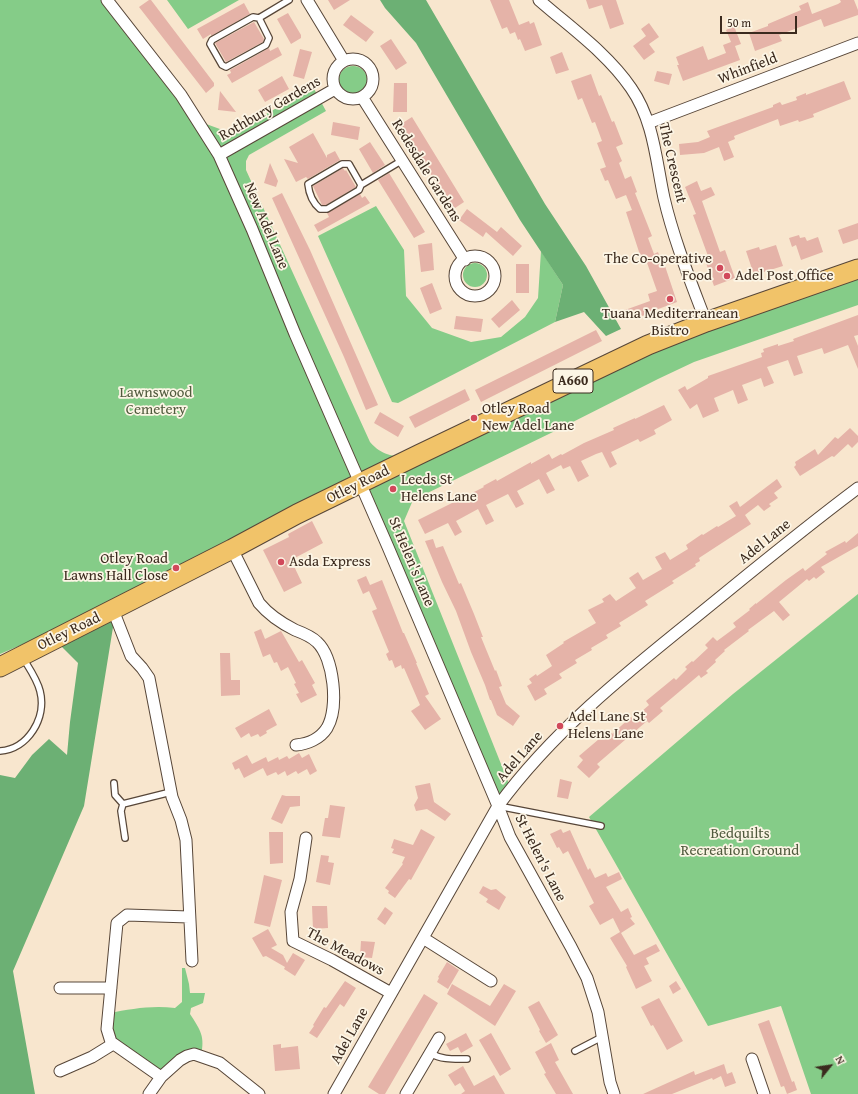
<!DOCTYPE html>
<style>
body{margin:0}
#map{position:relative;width:858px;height:1094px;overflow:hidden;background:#f8e6ce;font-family:"Gentium Book Plus",serif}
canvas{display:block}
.north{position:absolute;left:810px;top:1046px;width:40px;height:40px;-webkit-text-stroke:3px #fcf5e5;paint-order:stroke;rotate:60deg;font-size:11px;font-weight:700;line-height:16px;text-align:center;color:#3b2a1e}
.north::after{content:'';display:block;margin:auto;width:14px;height:18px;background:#3b2a1e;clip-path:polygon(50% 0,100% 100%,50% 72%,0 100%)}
.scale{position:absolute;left:720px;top:16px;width:77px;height:18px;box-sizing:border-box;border:2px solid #3b2a1e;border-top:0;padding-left:5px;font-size:12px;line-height:14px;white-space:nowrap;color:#3b2a1e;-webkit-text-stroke:3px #fcf5e5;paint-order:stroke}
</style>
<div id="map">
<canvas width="858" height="1094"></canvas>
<div class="north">N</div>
<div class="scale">50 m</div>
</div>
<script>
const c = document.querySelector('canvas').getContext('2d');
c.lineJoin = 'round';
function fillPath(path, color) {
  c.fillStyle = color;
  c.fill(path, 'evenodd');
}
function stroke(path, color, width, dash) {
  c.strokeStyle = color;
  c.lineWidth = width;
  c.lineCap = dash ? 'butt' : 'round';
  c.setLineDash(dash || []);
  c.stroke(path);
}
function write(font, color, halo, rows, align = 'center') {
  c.font = font + ' "Gentium Book Plus",serif';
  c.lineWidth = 3.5;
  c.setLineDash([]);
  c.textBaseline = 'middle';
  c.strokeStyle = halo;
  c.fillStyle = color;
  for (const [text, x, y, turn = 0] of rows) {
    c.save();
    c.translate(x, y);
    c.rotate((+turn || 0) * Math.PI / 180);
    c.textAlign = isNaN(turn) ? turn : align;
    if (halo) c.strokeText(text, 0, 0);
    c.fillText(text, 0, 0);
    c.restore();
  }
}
const green = new Path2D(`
 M0,0H105L198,121L228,132H235L313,87L326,111L249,155L246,161V170L370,442C382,456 392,455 409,459L648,345L858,269V305L694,362L658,379L555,431L413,500L404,521L511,789L498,806L356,474L42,636L0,654Z
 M167,0H239L188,29Z
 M339 80a14 14 0 1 1 28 0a14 14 0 1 1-28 0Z
 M376,206L404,250L406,296L432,328L471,342L501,337L525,317L538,298L541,251L563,285L555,322L398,403L392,402L318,236Z
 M463 275a12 12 0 1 1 24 0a12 12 0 1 1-24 0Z
 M858,594V1094H811L781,1006L708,1026L589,817L733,694Z
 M182,968H185L189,984L190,993H205L203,1003L191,1008L190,1014C201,1031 205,1036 201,1056L194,1054L161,1077L111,1042L109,1013C131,1009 152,1005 175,1008L182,1002Z`);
const forest = new Path2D(`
 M380,0H426L545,204L586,266L621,329L606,336L584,312L555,322L563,285L520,220L416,43L385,8Z
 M115,615L84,806L13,971L35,1094H0V775L15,778L32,755L49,739L67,755L70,722L78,663L58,643Z`);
const building = new Path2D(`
 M149,0H151L214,83V86L206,93L139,7Z
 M328,0H350L334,10Z
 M490,0H509L519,25L529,21L530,24L534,22L542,45L525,51L520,39L518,40L515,32L510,34L507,27L502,29Z
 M586,0H616L624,24L610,29L602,5L589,9Z
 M840,0H854L858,10V15L824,27L821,19L779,35L782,41L755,51L749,33L768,26V24L801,10L799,6L808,2L812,14L838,4L841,2Z
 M244,3L250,14L211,36V34L203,39L197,29Z
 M288,13L301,35V38L291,44L277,19Z
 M351,15L374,32L366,42L343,25Z
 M254,22L264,39L263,42L226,62L215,43Z
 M649,23L659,37L649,44L655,52L644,60L633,46L646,36L641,29Z
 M734,26L741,44L735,46L740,60L683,81L677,65H679L676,57L703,46L708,60L726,53L723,45L731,42L726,30Z
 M391,39L407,63L396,70L380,46Z
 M278,47L282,55L232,83L227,75L231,73L230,70L269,48L270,51Z
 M300,49L312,52L304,79L293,76Z
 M562,52L569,70L556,74L550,57Z
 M657,71L672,74L669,85L654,81Z
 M591,74L599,96L601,95L612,122L614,121L623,144L616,147L622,161L619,163L625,179L631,176L637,192L635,193L652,236L648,238L654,254L658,252L662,264L664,263L677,302L645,314V315L629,320L625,310L650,301L648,294L657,291L645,257L641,258L626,212L632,210L626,195L616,199L608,180L605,181L600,169L606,167L597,143L602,141L595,122L592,123L582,98L578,100L571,81Z
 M282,76L289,89L265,102L258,90Z
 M844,81L851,99L813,114L814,117L799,122L798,120L780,126L778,119L734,136L735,139L728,142L734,157L724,161L719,147L704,153L680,155L679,144L698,142L710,137L707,131L773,107V105L780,102L782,105L797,100L796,97L806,93V95Z
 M394,83H407V112H393Z
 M220,91L236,112L218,110Z
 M412,117L464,202L452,210L401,124Z
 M333,122L360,127L358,140L331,135Z
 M313,133L327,158V155L335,151L340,160L308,179L306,177L296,182L284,159L298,163L289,147Z
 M370,142L385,165L373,173L359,149Z
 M270,163L278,181L276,187L264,183Z
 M343,168L345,171L346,170L356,187L326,205H322L313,186Z
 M389,173L425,232L414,238L378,180Z
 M697,181L701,191L711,187L715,195L702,201L720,252L725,250L735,278L714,286L704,257L708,256L693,215L696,214L685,187Z
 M282,193L310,250L378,405L366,410L344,357L272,198Z
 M360,194L362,198L365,196L370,203L318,232L314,225L329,217L327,213Z
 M467,209L497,232L501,227L522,246L513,256L486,232L483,237L459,220Z
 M858,223V239L843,244L838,230Z
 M799,235L800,238L805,237L807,241L818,237L823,252L801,260L796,245L792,247L789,238Z
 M432,243L434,270L421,272L418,245Z
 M776,245L783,266L754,275L746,251L759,247L760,250Z
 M516,264H529V293H516Z
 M432,283L442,309L430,314L420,288Z
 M512,300L520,310L499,328L491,319Z
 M858,315V335L854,336L858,346V369L848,345L824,354L822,348L797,356L803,373L794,376L788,360L767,367L774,383L764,387L761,378L742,385L748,400L738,404L733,390L714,398L719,411L703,418L697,404L690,409L678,390L685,386L687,390L708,378V376L762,357L761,353L764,352L763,349L778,344V346L794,341L793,339Z
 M456,316L483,319L481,332L454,329Z
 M596,330L602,341L481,402L475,390Z
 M465,389L470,400L415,428L409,417Z
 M664,405L672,420L654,430L656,434L640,442L638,439L611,452L617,464L610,468L602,452L596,454L581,461L589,476L578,482L570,466L563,469L561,465L546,473L555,490L547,494L539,479L517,491L524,504L516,508L508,494L486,505L494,521L486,525L478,509L456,521L462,532L455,536L448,523L425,534L418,520L484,487L483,486L496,479L497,481L531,462V464L549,454L552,459L561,454L562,455L584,443L614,430L613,428L635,418V419Z
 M380,412L404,426L398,437L374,423Z
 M850,428L858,436V442L852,448L848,444L834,457L832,456L800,476L794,467L796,465L795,462L815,449L818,455L835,437L838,439Z
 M777,479L782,487L774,493L778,498L769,504L771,506L764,511L758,505L745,515L751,524L699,558L700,561L695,564L696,566L672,581L674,583L645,601L648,605L619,623L621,626L606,635L608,638L591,648L592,650L575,660L577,663L559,674L562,678L544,689L547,694L535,701L527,686L532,683L529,679L536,674L537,676L552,666L546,655L564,643L563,642L596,623L588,610L604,602L602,599L610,594L616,601L636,588L629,578L638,572L643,580L662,569L655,557L665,552L670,560L688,549L686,545L702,534L703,535L717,526L718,527L736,516L729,506L737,501L740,507Z
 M312,521L323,543L291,560L302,583L284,592L263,550L289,537L288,534Z
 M858,533V546L821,567L825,572L816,579L814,577L809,581L807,579L779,602L790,615L783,621L774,611L748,630L749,631L724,650L725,651L715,660L716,662L706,671L708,673L701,678L699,675L660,708L663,711L649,723L647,721L597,764L600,767L589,778L577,767L583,760L579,756L599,739L597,738L603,732L605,734L609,730L612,734L631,717L633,719L649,705L646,701L674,678L676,680L687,669L685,667L692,661L693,662L708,648L705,645L713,637L717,641L736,627L733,623L750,610L749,609L756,603V604L786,580L803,568L805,571L827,554L825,552L845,541L846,543Z
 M433,539L436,548L443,546L459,584L461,583L474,614L483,637H481L495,671L496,670L502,686L499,687L506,704L520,716L513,726L497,715L491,700H490L485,685L471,652L456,611L442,582L425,541Z
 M366,576L370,585L382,580L403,633H404L417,663H416L429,694L425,696L441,719L425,730L411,711L420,705L404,668L402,669L401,665L395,668L392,660L389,661L386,654L389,652L372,611L377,609L369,591L363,594L357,580Z
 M261,629L265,639L281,631L299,662L302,660L315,683L312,685L317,695L301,703L296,694L299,693L294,684L296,683L288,667L281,671L277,662L274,663L270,654L263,657L254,632Z
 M220,653H230L231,680H240V695L221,696Z
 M269,709L277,725L266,731L267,733L260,737L258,734L251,737L249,733L241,738L235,728Z
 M299,753L302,758L309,754L317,771L310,775L307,769L298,774L296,771L287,776L285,771L278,775L276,772L267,776L263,768L244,778L239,768L235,770L232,763L247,755L252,764L266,757L268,762L278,757L279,760L287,756L289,759Z
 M560,779L572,782L568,799L557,797Z
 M430,783L434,802L451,814L445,821L427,809L416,811L414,805L418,798L415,786Z
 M282,795L286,796H300V806L290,807L282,824L271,819Z
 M330,805L345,807L340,838L322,836L325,818H328Z
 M421,829L435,837L411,880L409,879L395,898L388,893L389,891L385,888L403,864L402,863L405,857L392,853L394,849L391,848L394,839L413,845Z
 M561,829L563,833L570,830L588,870L590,868L595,878L606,873L608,877L619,872L622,879L606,887L621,912L628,908L632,917L630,918L635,924L621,933L634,955L656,944L660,951L646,958L649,964L644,966L652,981L636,989L626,967L627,966L610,938L620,932L613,918L600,925L589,906L594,903L568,851L563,854L559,847L557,848L550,834Z
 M269,832H283V863L270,864Z
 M321,855L329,856L328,862L334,863L330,885L316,882Z
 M264,875L282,880L270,927L254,923Z
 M483,886L491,890L496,889L506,897L499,910L486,902L488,899L479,893Z
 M312,906H327L328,928L313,929Z
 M385,907L393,913L385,925L377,919Z
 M268,929L277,945L271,948L283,955L287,963L293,953L305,960L295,976L284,969L285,967L266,956L263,957L252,938Z
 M361,941L375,942L372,958L360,957Z
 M447,962L459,970L448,989L437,982L439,978L438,977Z
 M345,981L356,988L344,1007L340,1004L317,1038L309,1033L314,1026L313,1025L324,1007L326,1008Z
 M676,981L681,989L673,994L669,986Z
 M452,984L490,1006L504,984L516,991L495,1026L447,994Z
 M424,994L438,1003L385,1094H379L368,1087Z
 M659,998L683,1041L667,1050L653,1025L651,1026L641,1007Z
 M539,1001L558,1035L546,1043L539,1031L540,1030L528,1007Z
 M769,1020L792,1082L794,1081L797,1090L787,1094L784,1086L781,1087L758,1024Z
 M466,1033L473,1046L461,1053L458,1047L450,1051L446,1044Z
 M491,1033L511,1069L500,1076L479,1040Z
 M551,1043L559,1060L555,1062L573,1094H556L544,1074L546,1073L535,1052Z
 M281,1044V1048L298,1046L300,1069L275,1071L273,1045Z
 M724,1064L727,1074L732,1072L736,1083L725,1087L721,1076L713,1080L712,1078L672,1094H643L694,1071L695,1075Z
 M463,1066L474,1086L494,1075L505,1094H461L465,1091L460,1083L455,1086L448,1075Z`);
const service = new Path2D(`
 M259,18L269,38L266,45L226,67L222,65L210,44L212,40L253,17L259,18L289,0
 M361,185L349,164H342L308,184C309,194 313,203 320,209H327L359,190L361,185L401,161
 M0,751C28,749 47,718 40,691C37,679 29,668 23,658
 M114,783L115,795L123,804L171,792
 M123,804L121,811L125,838
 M498,806L601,826
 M575,1051L602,1037
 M430,1053C442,1060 453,1059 467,1059`);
const minor = new Path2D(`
 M107,0L181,95L219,155L252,229L295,334L388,547L498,806L510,837L571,947L587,978L598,1012L610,1082L614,1094
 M307,0L344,61
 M539,0C571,28 607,53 631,88C654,121 656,161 664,198C674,241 691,282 706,322
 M333 79a20 20 0 1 1 40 0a20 20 0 1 1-40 0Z
 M362,97L465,260
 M648,123L858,43
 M219,155L335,89
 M455 276a20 20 0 1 1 40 0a20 20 0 1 1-40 0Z
 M232,549L259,603C269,615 281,623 295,630C303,633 311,636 317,642C334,658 339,708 327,728C320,739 307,744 296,745
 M113,610L131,656L142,668L149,678L172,797L181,820L186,840L192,961
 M306,838L300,879L291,912L293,941L332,960L391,993
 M423,938L491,981
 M60,988H111
 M752,1059L764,1094
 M60,1071L92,1057L113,1044
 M161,1077L111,1042L107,1029L117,923L127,915L189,917
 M149,1094L161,1077L180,1060L187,1056L194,1054L220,1063L259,1094
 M334,1094L498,806C552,732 626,673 697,616C750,573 803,529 858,488
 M406,1094L439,1038`);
const trunk = new Path2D(`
 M0,667L232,549L297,514L420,454L648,345L706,322L858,269`);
const markers = [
 [720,268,4,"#d1495b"],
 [727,276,4,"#d1495b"],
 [670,299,4,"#d1495b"],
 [474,418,4,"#d1495b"],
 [393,489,4,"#d1495b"],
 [281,562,4,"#d1495b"],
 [176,568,4,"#d1495b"],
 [560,726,4,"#d1495b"]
];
const shields = [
 [573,381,40]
];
const shieldNames = [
 ["A660",573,381]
];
const streetNames = [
 ["Whinfield",748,69,-21],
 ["Rothbury Gardens",270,109,-30],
 ["The Crescent",672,163,77],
 ["Redesdale Gardens",426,171,58],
 ["New Adel Lane",266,226,67],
 ["Otley Road",358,485,-26],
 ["Adel Lane",765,542,-39],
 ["St Helen's Lane",411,562,67],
 ["Otley Road",69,632,-26],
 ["Adel Lane",520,757,-49],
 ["St Helen's Lane",540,858,63],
 ["The Meadows",345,952,28],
 ["Adel Lane",350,1036,-61]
];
const poiNames = [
 ["The Co-operative",712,259,"right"],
 ["Food",712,276,"right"],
 ["Adel Post Office",735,276],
 ["Tuana Mediterranean",670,314,"center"],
 ["Bistro",670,331,"center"],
 ["Otley Road",482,409],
 ["New Adel Lane",482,426],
 ["Leeds St",401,480],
 ["Helens Lane",401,497],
 ["Otley Road",168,559,"right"],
 ["Lawns Hall Close",168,576,"right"],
 ["Asda Express",289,562],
 ["Adel Lane St",568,717],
 ["Helens Lane",568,734]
];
const parkNames = [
 ["Lawnswood",156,393],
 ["Cemetery",156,410],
 ["Bedquilts",740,834],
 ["Recreation Ground",740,851]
];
fillPath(green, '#85cc88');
fillPath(forest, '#6cb074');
fillPath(building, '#e5b3a8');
stroke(service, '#574638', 8);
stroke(minor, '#574638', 13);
stroke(trunk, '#574638', 21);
stroke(service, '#fff', 5.5);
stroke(minor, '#fff', 11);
stroke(trunk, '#f1c369', 19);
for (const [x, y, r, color] of markers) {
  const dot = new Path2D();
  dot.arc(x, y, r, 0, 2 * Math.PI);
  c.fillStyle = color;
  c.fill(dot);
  stroke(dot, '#fcf5e5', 1.5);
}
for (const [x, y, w] of shields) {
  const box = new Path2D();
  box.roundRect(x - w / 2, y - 12, w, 24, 3);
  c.fillStyle = '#fcf5e5';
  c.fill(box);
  stroke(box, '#3b2a1e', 1);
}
write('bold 14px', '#3b2a1e', null, shieldNames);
write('15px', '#3b2a1e', '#fcf5e5', streetNames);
write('15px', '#3b2a1e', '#fcf5e5', poiNames, 'left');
write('15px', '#515b3e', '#fcf5e5', parkNames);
</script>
